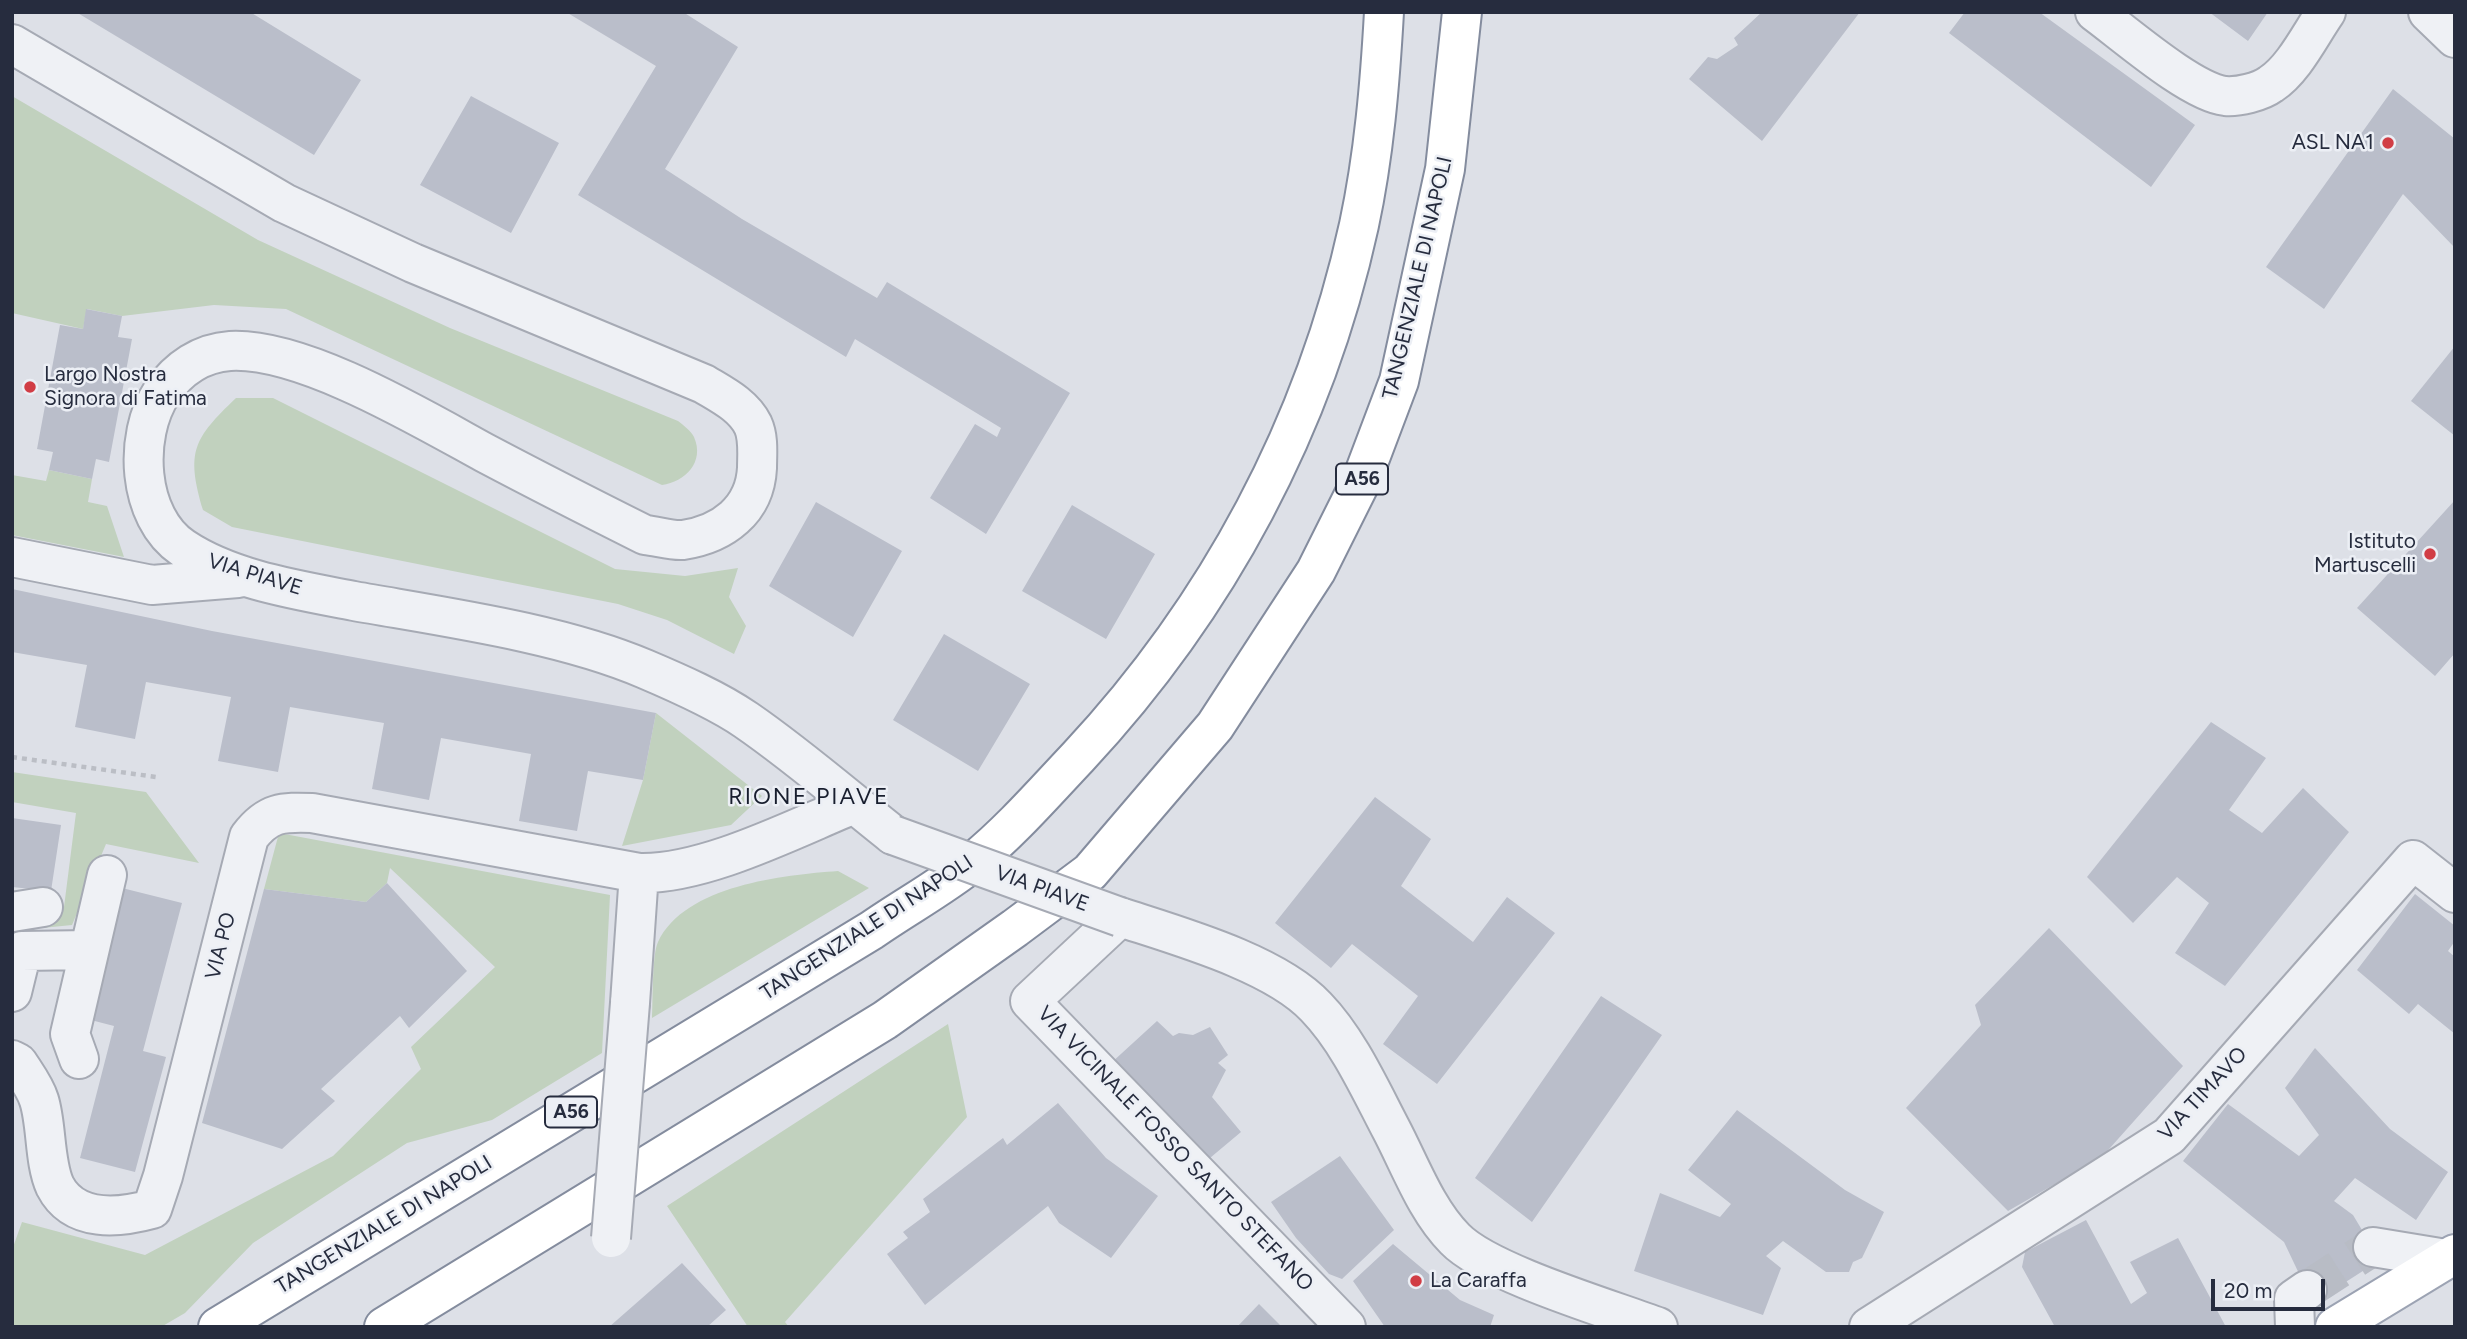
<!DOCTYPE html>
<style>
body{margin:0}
#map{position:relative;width:2467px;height:1339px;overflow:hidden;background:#dde0e7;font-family:Figtree,sans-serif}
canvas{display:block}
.frame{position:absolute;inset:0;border:14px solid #262c3e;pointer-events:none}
.scale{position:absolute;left:2211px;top:1279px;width:114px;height:32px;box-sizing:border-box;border:4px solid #262c3e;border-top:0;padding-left:9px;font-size:21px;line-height:24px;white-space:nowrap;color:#262c3e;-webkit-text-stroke:5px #eceff5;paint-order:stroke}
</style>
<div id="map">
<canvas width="2467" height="1339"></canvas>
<div class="frame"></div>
<div class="scale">20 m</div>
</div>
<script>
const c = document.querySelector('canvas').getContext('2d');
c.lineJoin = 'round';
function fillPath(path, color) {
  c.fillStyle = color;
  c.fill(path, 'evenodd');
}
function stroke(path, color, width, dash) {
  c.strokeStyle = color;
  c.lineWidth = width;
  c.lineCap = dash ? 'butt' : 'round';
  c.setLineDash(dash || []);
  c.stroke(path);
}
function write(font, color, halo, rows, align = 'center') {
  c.font = font + ' Figtree,sans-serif';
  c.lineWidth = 5;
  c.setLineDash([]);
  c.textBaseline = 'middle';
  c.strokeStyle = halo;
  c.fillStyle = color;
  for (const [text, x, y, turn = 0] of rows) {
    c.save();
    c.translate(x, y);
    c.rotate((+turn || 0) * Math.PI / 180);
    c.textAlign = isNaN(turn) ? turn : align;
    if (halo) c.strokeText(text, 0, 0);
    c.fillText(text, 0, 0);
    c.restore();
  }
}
const green = new Path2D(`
 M12,96L258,240L450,328L678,421C683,425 691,431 694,437C705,462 685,482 662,485L286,309L214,305L122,316L87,309L83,329L12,313Z
 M236,398H273L615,569L685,576L738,568L729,597L746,626L734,654L667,620L618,604L232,527L203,510C186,452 193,439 236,398Z
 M49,470L92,479L88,502L107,506L124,557L12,535V475L46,481Z
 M656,713L762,796L731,825L622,846L643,780Z
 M12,772L146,792L199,863L106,844L72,925L42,928L64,907L76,813L12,802Z
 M279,833L610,895L602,1053L492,1120L407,1143L253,1243L185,1313L161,1327H12V1250L22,1222L145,1255L333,1156L421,1069L411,1047L495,967L390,868L387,883L366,902L264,889Z
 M838,871L869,888L652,1018C653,1002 652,954 658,942C685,885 784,875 838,871Z
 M948,1024L967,1117L785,1322L789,1327H748L667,1206Z`);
const building = new Path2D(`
 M76,12H250L361,80L314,155Z
 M566,12H683L738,47L665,169L742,219L877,298L887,282L1070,393L986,534L930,498L975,424L997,437L1001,428L855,339L846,357L578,195L656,66Z
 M1762,12H1860L1762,141L1689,79L1708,57L1717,59L1738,45L1734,38Z
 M1965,12H2039L2195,125L2151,187L1949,33Z
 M2209,12H2268L2248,41Z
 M2393,89L2455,139V248L2403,194L2324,309L2266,267Z
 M471,96L559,143L511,233L420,185Z
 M86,309L122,316L118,337L132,339L109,462L96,459L92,479L49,470L53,452L37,449L60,325L83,329Z
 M2455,346V436L2411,401Z
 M2455,500V653L2435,676L2357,608Z
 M816,502L902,551L853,637L769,586Z
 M1072,505L1155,554L1106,639L1022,591Z
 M12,589L212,631L656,713L643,780L588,771L577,831L519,821L531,754L441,738L429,800L372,789L384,723L290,707L278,772L218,761L231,697L146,682L135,739L75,727L87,665L12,652Z
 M944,634L1030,684L978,771L893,720Z
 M2211,722L2266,758L2229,810L2262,833L2303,788L2349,832L2225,986L2175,953L2209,903L2177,877L2133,923L2087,877Z
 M1375,797L1431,839L1401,886L1473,942L1507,897L1555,933L1437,1084L1383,1044L1418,996L1352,944L1331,968L1275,923Z
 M12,818L61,825L51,891L12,887Z
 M387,883L467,971L409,1028L400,1016L321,1089L335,1101L282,1149L202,1123L264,889L366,902Z
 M122,888L182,903L143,1051L166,1057L135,1172L80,1158L114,1026L87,1019Z
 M2415,894L2455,926V941L2448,951L2455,957V1034L2418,1004L2409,1014L2357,970Z
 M2049,928L2183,1066L2102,1157L2008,1211L1906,1108L1981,1025L1975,1005Z
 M1601,996L1662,1035L1532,1222L1475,1178Z
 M1157,1021L1173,1036L1179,1033L1193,1035L1210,1027L1228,1055L1218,1063L1226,1070L1212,1097L1241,1132L1204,1163L1110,1064Z
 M2315,1048L2390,1129L2448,1172L2416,1220L2355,1178L2334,1201L2353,1215L2380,1260L2313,1303L2284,1242L2183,1161L2228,1104L2299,1156L2319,1135L2285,1088Z
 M1058,1103L1106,1158L1158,1196L1111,1258L1059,1223L1048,1206L925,1305L887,1254L908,1238L903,1232L930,1212L923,1199L1003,1138L1007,1145Z
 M1737,1110L1845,1190L1884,1212L1862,1258L1853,1262L1849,1272H1826L1783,1241L1766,1256L1781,1268L1763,1315L1634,1271L1660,1193L1720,1217L1731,1204L1688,1170Z
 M1340,1156L1394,1230L1342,1279L1329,1274L1296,1238L1271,1202Z
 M2086,1220L2131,1304L2147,1293L2130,1262L2178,1238L2226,1327H2055L2022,1267L2025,1252Z
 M1393,1244L1460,1300L1494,1315L1490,1327H1385L1353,1281Z
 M682,1263L726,1310L707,1327H609Z
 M1259,1304L1282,1327H1237Z`);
const minorTunnel = new Path2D(`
 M2307,1290L2373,1247`);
const path = new Path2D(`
 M12,757L156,777`);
const minor = new Path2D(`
 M2095,12C2125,34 2191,92 2225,96C2239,97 2260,92 2271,84C2294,69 2310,35 2326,12
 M2428,12L2455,38
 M12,44L284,203L413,263L704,384C722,395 743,405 753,425C759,438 757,455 757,468C755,510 723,534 683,540C671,541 657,536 645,535C591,508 538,481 485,453C421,418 302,347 230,351C201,353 178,369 162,392C133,436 137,517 183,548C231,580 297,590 354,601C444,617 561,633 645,669C678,683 717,700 746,720C797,755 845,797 893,835
 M12,557L152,585L238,578
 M12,912L43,907
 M12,992L22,951L89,950
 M630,1003L639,873
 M79,1059L70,1034L107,875
 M12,1060L18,1063C25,1074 35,1087 39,1100C47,1125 44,1162 55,1186C74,1223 119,1218 152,1209L163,1176L249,837C268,812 282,812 312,813L639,873C704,875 793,829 854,804
 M2373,1247L2446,1259
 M1346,1327L1030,1001L1120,917C1178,936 1275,963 1316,1007C1348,1040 1370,1089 1391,1129C1410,1165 1426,1210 1455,1239C1488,1273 1610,1309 1658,1327
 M1869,1327L2169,1136L2413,860L2455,893
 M2295,1327L2294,1299L2307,1290`);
const major = new Path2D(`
 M2335,1327L2455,1254`);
const highway = new Path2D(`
 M218,1327L872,930C905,907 942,887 973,862C1011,831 1044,793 1078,757C1218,607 1315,426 1359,225C1374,155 1380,83 1384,12
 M384,1327L885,1020L1015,928L1090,872L1215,726L1316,571L1362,479L1399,381L1445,169L1462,12`);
const minorBridge = new Path2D(`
 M893,835L1120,917
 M611,1238L630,1003`);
const markers = [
 [2388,143,7,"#d13d45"],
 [30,387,7,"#d13d45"],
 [2430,554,7,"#d13d45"],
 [1416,1281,7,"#d13d45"]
];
const shields = [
 [1362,479,52],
 [571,1112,52]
];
const shieldNames = [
 ["A56",1362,479],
 ["A56",571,1112]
];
const poiNames = [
 ["ASL NA1",2374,143],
 ["Largo Nostra",44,375,"left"],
 ["Signora di Fatima",44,399,"left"],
 ["Istituto",2416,542],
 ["Martuscelli",2416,566],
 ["La Caraffa",1430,1281,"left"]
];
const streetNames = [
 ["TANGENZIALE DI NAPOLI",1418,278,-77],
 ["VIA PIAVE",255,575,17],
 ["VIA PIAVE",1042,889,20],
 ["TANGENZIALE DI NAPOLI",867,928,-33],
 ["VIA PO",221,946,-76],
 ["VIA TIMAVO",2203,1094,-47],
 ["VIA VICINALE FOSSO SANTO STEFANO",1175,1149,46],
 ["TANGENZIALE DI NAPOLI",384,1225,-31]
];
const neighbourhoodNames = [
 ["RIONE PIAVE",809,797]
];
fillPath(green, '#c1d1be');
fillPath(building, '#babeca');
stroke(minorTunnel, '#b8bcc5', 38, [38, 19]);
stroke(minor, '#a6aab4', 42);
stroke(major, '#9ca3b3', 42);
stroke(highway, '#848c9e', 42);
stroke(path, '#bbbec5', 4.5, [5, 5]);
stroke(minor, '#eff1f5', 38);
stroke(major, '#fff', 38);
stroke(highway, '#fff', 38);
stroke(minorBridge, '#a6aab4', 42, []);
stroke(minorBridge, '#eff1f5', 38);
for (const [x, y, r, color] of markers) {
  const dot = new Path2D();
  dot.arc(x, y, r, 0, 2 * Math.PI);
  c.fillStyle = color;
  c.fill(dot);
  stroke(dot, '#eceff5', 2.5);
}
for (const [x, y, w] of shields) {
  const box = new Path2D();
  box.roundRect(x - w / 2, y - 15.5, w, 31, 5);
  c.fillStyle = '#eceff5';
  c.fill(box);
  stroke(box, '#262c3e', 2);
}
write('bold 19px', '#262c3e', null, shieldNames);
write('21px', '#262c3e', '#eceff5', poiNames, 'right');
write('21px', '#262c3e', '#eceff5', streetNames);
c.letterSpacing = '2px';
write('23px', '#181e2e', '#eceff5', neighbourhoodNames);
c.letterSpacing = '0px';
</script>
